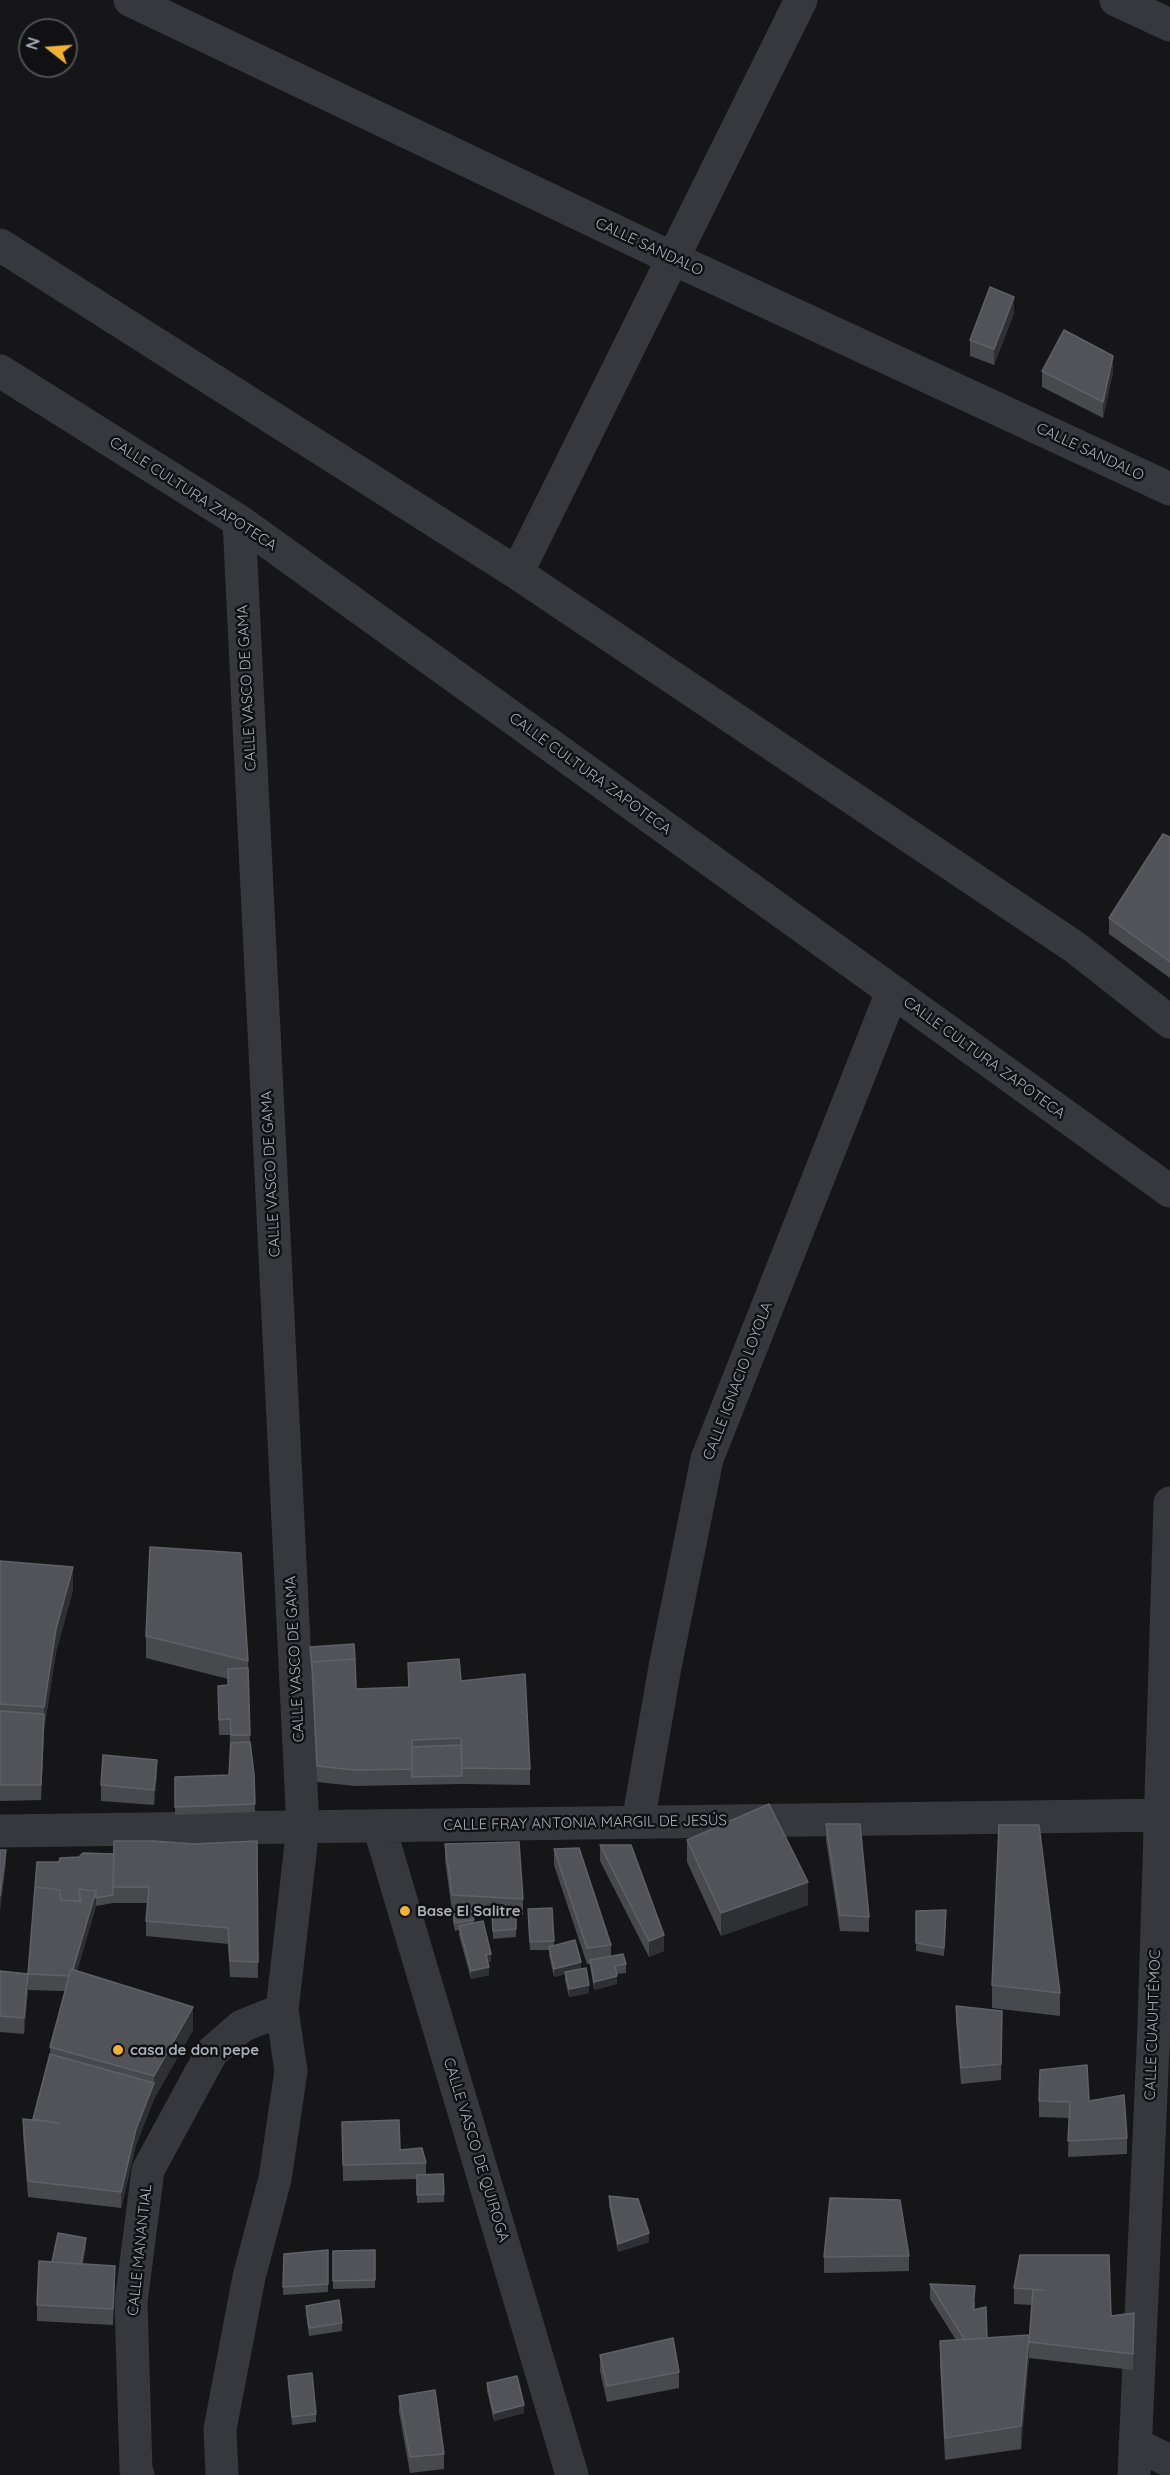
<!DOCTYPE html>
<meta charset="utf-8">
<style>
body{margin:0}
#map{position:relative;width:1170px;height:2475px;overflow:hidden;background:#161618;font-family:Quicksand,sans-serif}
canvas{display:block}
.north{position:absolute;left:18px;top:18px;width:60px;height:60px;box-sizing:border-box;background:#111113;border:2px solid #4d4f55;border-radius:50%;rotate:287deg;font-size:16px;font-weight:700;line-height:24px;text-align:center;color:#a8adb8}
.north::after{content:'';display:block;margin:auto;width:21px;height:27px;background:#f2b134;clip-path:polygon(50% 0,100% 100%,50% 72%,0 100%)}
</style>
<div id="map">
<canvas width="1170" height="2475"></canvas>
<div class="north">N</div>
</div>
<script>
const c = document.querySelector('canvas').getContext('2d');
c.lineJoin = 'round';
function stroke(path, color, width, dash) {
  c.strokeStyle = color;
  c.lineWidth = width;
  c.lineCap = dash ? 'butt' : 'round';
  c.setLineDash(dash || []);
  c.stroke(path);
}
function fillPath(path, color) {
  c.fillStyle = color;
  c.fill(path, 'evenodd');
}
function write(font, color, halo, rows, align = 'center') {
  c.font = font + ' Quicksand,sans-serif';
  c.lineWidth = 5;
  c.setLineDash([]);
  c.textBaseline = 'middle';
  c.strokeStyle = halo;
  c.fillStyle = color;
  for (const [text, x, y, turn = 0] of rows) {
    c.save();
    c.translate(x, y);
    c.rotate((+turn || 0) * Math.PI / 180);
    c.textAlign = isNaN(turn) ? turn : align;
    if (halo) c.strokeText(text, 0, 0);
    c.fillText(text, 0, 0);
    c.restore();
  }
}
const street = new Path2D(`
 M130,0L674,259L1170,489
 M1116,0L1170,25
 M0,245L517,573L1076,948L1170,1022
 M0,371L239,521L1170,1191
 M517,573L801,0
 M638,1822L665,1667L707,1459L892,992
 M379,1826L572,2475
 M0,1831L1170,1815
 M1135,2444L1170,2461
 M138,2475L136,2470L131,2302L148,2170L212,2052L242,2026L282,2010
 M222,2475L220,2429L249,2277L275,2179L291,2071L282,2010L303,1827L239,521
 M1134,2475L1154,2026L1170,1503`);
const wall = new Path2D(`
 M1014,313L994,365L970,356V340Z
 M1042,371L1113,372L1103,418L1042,387Z
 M1170,837V978L1109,934V918Z
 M0,1561L73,1590L56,1652L44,1730L41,1800L0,1801Z
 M146,1636L248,1661L250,1742L254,1774L255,1812L175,1815V1777L229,1775L230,1735H219L218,1702L228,1685V1679L146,1658Z
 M310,1647L356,1689L408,1687V1663L461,1681L530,1769V1785L462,1784L355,1786L317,1782Z
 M157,1775L154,1805L101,1801V1785Z
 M826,1824L869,1917V1932L840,1931L826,1840Z
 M687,1840L808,1905L721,1936L687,1862Z
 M257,1841L258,1978L230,1977L228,1944L146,1936V1921L147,1903H113L96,1906L77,1971L193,2030L154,2099L136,2145L121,2208L28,2197L23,2135V2119L33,2120L50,2054V2047L65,1991L28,1990L24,2034L0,2032V1971L28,1974L59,1862L79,1857L194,1844Z
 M445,1844L523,1899V1915L516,1914V1937L493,1939L492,1913L472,1912L474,1923L491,1962H488L489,1975L471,1979L459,1935V1930L455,1931L453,1922V1914L467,1911H452L445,1860Z
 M600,1845L664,1951L649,1957L600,1861Z
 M554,1849L611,1945V1956L626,1964V1973L616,1974L617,1984L594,1990L590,1964H587L554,1865Z
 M552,1908L554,1945L581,1969L589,1993L569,1997L565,1980V1974L554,1977L549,1955V1950H530L528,1917Z
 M916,1911L946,1919L944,1956L916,1951Z
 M992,1985L1060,1993V2016L992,2008Z
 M956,2006L1002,2027L1001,2080L961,2084L956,2021Z
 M1039,2101H1089L1127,2138V2154L1068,2157L1069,2118L1039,2117Z
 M342,2122L426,2163V2174L444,2194V2202L417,2203V2179L343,2181Z
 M609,2196L649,2242L618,2252L609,2205Z
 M86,2246L83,2264L115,2281L113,2325L37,2321V2305L52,2262Z
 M328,2250V2292L283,2295L284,2254Z
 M375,2250V2288L333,2289V2251Z
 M1020,2255L1111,2316L1134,2329L1133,2370L1029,2358V2342L1032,2305L1014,2304V2288Z
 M909,2256V2271L824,2273V2257Z
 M930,2284L975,2302V2310L987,2338L1029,2358L1021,2449L945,2460L940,2364V2341L956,2340L930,2299Z
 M306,2306L342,2323V2331L309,2336L306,2314Z
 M600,2355L679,2372V2388L607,2402L600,2371Z
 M288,2376L316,2414V2422L292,2425Z
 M487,2383L524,2413L494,2421L487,2391Z
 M399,2396L444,2454V2469L410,2473L399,2412Z`);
const shadedWall = new Path2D(`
 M1014,297V313L994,365V349Z
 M1113,356V372L1103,418V402Z
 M73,1567V1590L56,1652L44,1730V1707L56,1629Z
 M44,1714V1730L41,1800V1785Z
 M157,1760V1775L154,1805V1790Z
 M6,1850V1866L0,1912V1896Z
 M808,1882V1905L721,1936V1913Z
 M96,1891V1906L71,1992V1976Z
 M664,1935V1951L649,1957V1941Z
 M491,1954V1962L486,1963V1955Z
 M581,1962V1970L554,1977V1969Z
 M489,1967V1975L471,1979V1971Z
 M28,1974V1990L24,2034V2018Z
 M617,1976V1984L594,1990V1982Z
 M589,1985V1993L569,1997V1989Z
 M193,2007V2030L154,2099L136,2145L121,2208V2192L136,2129L154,2083V2076Z
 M649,2233V2242L618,2252V2244Z
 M86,2238V2246L80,2276V2268Z
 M115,2266V2281L113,2325V2309Z
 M1029,2335V2358L1021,2449V2426Z
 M524,2405V2413L494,2421V2413Z`);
const building = new Path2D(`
 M990,287L1014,297L994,349L970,340Z
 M1064,330L1113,356L1103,402L1042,371Z
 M1163,834L1170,837V962L1109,918Z
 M150,1547L241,1553L248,1661L146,1636Z
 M0,1561L73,1567L56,1629L44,1707L0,1704Z
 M354,1644L355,1659L312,1662V1669L310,1647Z
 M355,1659L356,1689L409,1687L408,1663L459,1659L461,1681L525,1674L530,1769L462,1768L461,1738L412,1740V1769L355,1770L317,1766L312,1662Z
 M248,1668L250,1735H231L230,1719L219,1720L218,1686L228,1685V1669Z
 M0,1711L44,1714L41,1785H0Z
 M250,1742L254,1774L255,1804L175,1807V1777L229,1775L231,1743Z
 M461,1745L462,1776L412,1777V1747Z
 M103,1755L157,1760L154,1790L101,1785Z
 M769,1804L808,1882L721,1913L687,1840Z
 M826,1824H860L869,1917L840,1915Z
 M999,1825H1039L1060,1993L992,1985Z
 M114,1841H153L194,1844L257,1841L258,1962L230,1961L228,1928L146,1921L149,1887H113Z
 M519,1842L523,1899L452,1895L445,1844Z
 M600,1845H631L664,1935L649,1941Z
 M579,1848L611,1945L587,1948L554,1849Z
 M0,1850H6L0,1896Z
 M83,1853L114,1854L113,1895L96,1898V1891L79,1889L80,1901L61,1900L60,1890L35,1887L37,1862H59L60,1858L79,1857Z
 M35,1887L60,1890L61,1900L81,1902L79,1889L96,1891L73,1969H71L69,1976L28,1974Z
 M552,1908L554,1941L530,1942L528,1909Z
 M946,1910L944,1948L916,1943V1911Z
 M472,1911L474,1920L455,1923L453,1914Z
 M516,1912V1929L493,1931L492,1913Z
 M483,1921L491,1954L486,1955L489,1967L471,1971L459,1926Z
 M575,1940L581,1962L554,1969L549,1947Z
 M623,1954L626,1964L615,1966L617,1976L594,1982L590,1960Z
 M586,1968L589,1985L569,1989L565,1972Z
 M71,1969L193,2007L154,2076L50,2047Z
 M0,1971L28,1974L24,2018L0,2016Z
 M956,2006L1002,2011L1001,2064L961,2068Z
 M50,2054L154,2083L136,2129L121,2192L28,2181L23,2119L59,2123L33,2119Z
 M1087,2065L1089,2101L1124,2095L1127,2138L1068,2141L1070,2102L1039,2101L1040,2070Z
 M399,2120L400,2150L422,2148L426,2163L343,2165L342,2122Z
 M443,2174L444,2194L417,2195V2175Z
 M609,2196L638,2199L649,2233L618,2244Z
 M830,2198L900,2200L909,2256L824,2257Z
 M58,2233L86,2238L81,2264L52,2262Z
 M328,2250V2284L283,2287L284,2254Z
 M375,2250V2280L333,2281V2251Z
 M1020,2255H1109L1111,2316L1134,2313L1133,2354L1029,2342L1033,2290H1043L1014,2288Z
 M39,2261L115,2266L113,2309L37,2305Z
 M930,2284L975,2286L973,2310L986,2307L987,2338L965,2340Z
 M339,2300L342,2323L309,2328L306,2306Z
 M1029,2335L1021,2426L945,2438L940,2341Z
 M673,2338L679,2372L607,2386L600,2355Z
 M312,2373L316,2414L292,2417L288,2376Z
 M517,2376L524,2405L494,2413L487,2383Z
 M435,2390L444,2454L410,2457L399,2396Z`);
const markers = [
 [405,1911,6,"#f2b134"],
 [118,2050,6,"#f2b134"]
];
const streetNames = [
 ["CALLE SANDALO",649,247,25],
 ["CALLE SANDALO",1090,452,25],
 ["CALLE CULTURA ZAPOTECA",193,494,33],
 ["CALLE VASCO DE GAMA",247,688,-93],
 ["CALLE CULTURA ZAPOTECA",590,774,36],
 ["CALLE CULTURA ZAPOTECA",984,1058,36],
 ["CALLE VASCO DE GAMA",271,1174,-93],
 ["CALLE IGNACIO LOYOLA",738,1381,-69],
 ["CALLE VASCO DE GAMA",295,1659,-93],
 ["CALLE FRAY ANTONIA MARGIL DE JESÚS",585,1823,-1],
 ["CALLE CUAUHTÉMOC",1153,2025,-88],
 ["CALLE VASCO DE QUIROGA",476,2150,73],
 ["CALLE MANANTIAL",140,2250,-84]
];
const poiNames = [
 ["Base El Salitre",417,1911],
 ["casa de don pepe",130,2050]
];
stroke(street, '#37383d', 33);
fillPath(wall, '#47494d');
fillPath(shadedWall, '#2f3033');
fillPath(building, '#525359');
stroke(building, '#5f6168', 1.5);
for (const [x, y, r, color] of markers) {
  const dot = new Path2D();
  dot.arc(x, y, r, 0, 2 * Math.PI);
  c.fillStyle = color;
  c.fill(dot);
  stroke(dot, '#111113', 2);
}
write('15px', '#a8adb8', '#111113', streetNames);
write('bold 15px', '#a8adb8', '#111113', poiNames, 'left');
</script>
